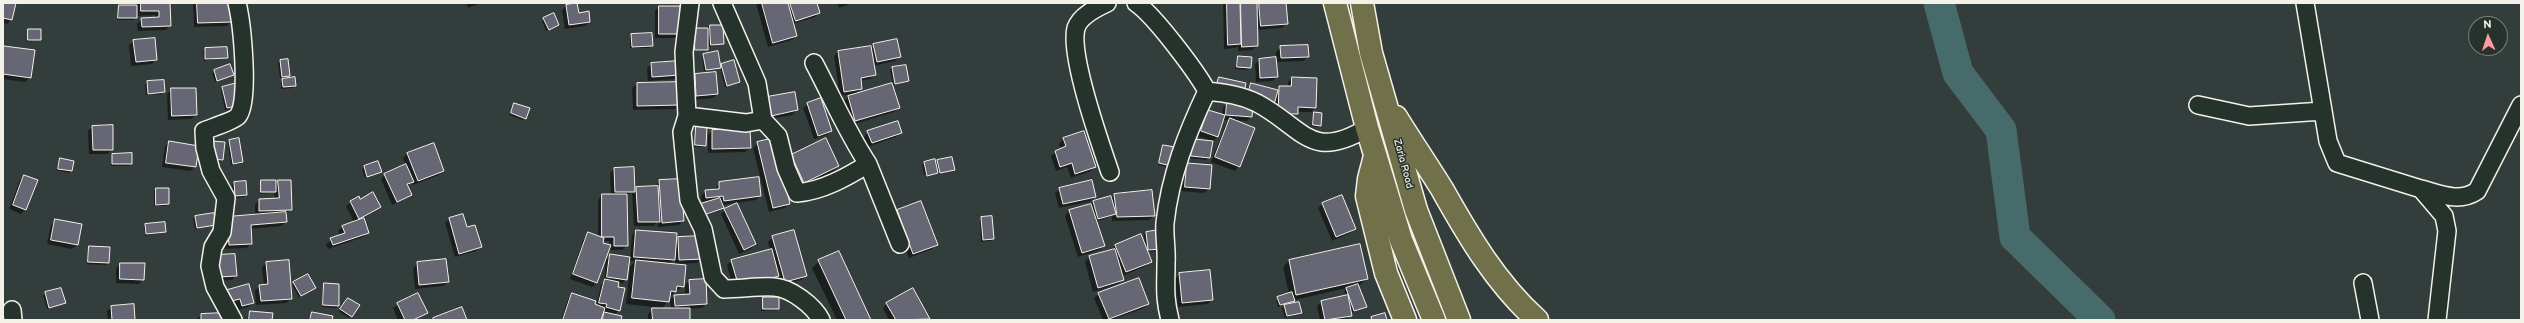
<!DOCTYPE html>
<style>
body{margin:0}
#map{position:relative;width:2524px;height:323px;overflow:hidden;background:#333d3b;font-family:"Balsamiq Sans",sans-serif}
canvas{display:block}
.frame{position:absolute;inset:0;border:4px solid #f4f1e8;pointer-events:none}
.north{position:absolute;left:2468px;top:16px;width:40px;height:40px;box-sizing:border-box;background:#26332d;border:1px solid #787f78;border-radius:50%;rotate:357deg;font-size:11px;font-weight:700;line-height:16px;text-align:center;color:#f4f1e8}
.north::after{content:'';display:block;margin:auto;width:14px;height:18px;background:#ff9aa2;clip-path:polygon(50% 0,100% 100%,50% 72%,0 100%)}
</style>
<div id="map">
<canvas width="2524" height="323"></canvas>
<div class="frame"></div>
<div class="north">N</div>
</div>
<script>
const c = document.querySelector('canvas').getContext('2d');
c.lineJoin = 'round';
function fillPath(path, color) {
  c.fillStyle = color;
  c.fill(path, 'evenodd');
}
function stroke(path, color, width, dash) {
  c.strokeStyle = color;
  c.lineWidth = width;
  c.lineCap = dash ? 'butt' : 'round';
  c.setLineDash(dash || []);
  c.stroke(path);
}
function write(font, color, halo, rows, align = 'center') {
  c.font = font + ' "Balsamiq Sans",sans-serif';
  c.lineWidth = 3;
  c.setLineDash([]);
  c.textBaseline = 'middle';
  c.strokeStyle = halo;
  c.fillStyle = color;
  for (const [text, x, y, turn = 0] of rows) {
    c.save();
    c.translate(x, y);
    c.rotate((+turn || 0) * Math.PI / 180);
    c.textAlign = isNaN(turn) ? turn : align;
    if (halo) c.strokeText(text, 0, 0);
    c.fillText(text, 0, 0);
    c.restore();
  }
}
const shadow = new Path2D(`
 M3,3H15L11,19L7,24L3,23Z
 M136,3H169L170,25L166,30L138,31L137,24L142,19H155V15L136,16L134,20H117L119,6H136Z
 M195,3H231L232,21L227,26L194,27L193,5Z
 M466,3H481L468,8Z
 M756,3H816L819,13L815,17L793,24L796,36L792,40L768,47Z
 M837,3H852L839,8Z
 M1223,3H1285L1287,23L1282,28L1257,30V46L1252,50L1238,51V46L1235,48L1224,49Z
 M566,6L578,14L589,22L585,26L565,29L562,10Z
 M659,7L679,34L675,38H655V11Z
 M544,19L558,25L546,31L542,21Z
 M711,26L723,44L707,47L705,51H693V31Z
 M29,30L40,39L27,42Z
 M632,35L652,46L649,48H630V37Z
 M134,41L156,59L152,64L131,66L129,45Z
 M874,45L900,56L895,61L873,66L875,75L870,79L860,81L861,89L857,93L840,96L834,56L838,52L870,47L871,49Z
 M5,47L30,77L25,82L3,79Z
 M1281,47L1308,57L1303,61L1276,62L1277,76L1273,81L1256,82L1255,64L1259,60L1276,58V52Z
 M205,49L227,57L204,61L203,51Z
 M704,55L720,66L722,64L739,82L725,87L720,67L704,71L702,57Z
 M1238,57L1251,58L1247,70L1235,69Z
 M280,61L289,75L285,79L295,86L293,88L281,89V82L284,78H280L278,63Z
 M678,62L679,75L674,79L648,81L647,68L651,64Z
 M230,66L233,75L215,82L212,73Z
 M892,68L908,81L892,85L898,107L894,112L851,125L844,101L848,97L893,84L890,70Z
 M715,73L717,94L713,98L692,100L691,79L695,75Z
 M1292,78L1315,108L1311,112H1297L1293,118H1274V103L1252,104L1251,117L1247,121L1234,120L1239,166L1235,171L1211,162L1226,124L1230,120H1223L1218,136L1213,141L1197,136L1203,115L1208,111L1222,115L1223,108L1227,103L1243,102L1247,89L1251,84L1276,91L1279,87H1288V82Z
 M163,81L164,92L162,94L146,95L145,84L147,82Z
 M679,83V104L675,109L633,110L632,88L637,84Z
 M223,88L238,107L225,110L221,90Z
 M172,89L196,115L191,119L168,120L167,94Z
 M763,103L797,110L792,115L766,120Z
 M514,104L526,118L523,120L509,115Z
 M808,104L831,131L827,135L814,139L803,108Z
 M1314,113L1320,125L1318,127H1311Z
 M92,127L112,149L108,154H89L88,131Z
 M697,127L705,145L703,147H694Z
 M712,131L750,148L745,152L708,153V135Z
 M868,132L901,133L896,137L867,147L864,137Z
 M1083,132L1095,166L1091,171L1071,178L1067,167L1056,171L1051,156L1061,149L1059,144L1063,139Z
 M230,141L242,162L240,164L231,165L228,143Z
 M170,142L198,146L195,167L190,171L162,167L165,146Z
 M1192,142H1212L1207,160L1190,158Z
 M758,143L789,203L785,208L769,212L753,148Z
 M210,144L222,160L220,162L209,161Z
 M1163,146L1174,148L1168,167L1158,165Z
 M408,153L443,171L439,175L413,185L412,182L407,186L411,195L392,205L381,179L385,175L406,166L403,158Z
 M113,155L131,164L129,166H111Z
 M791,156L838,166L834,171L799,187Z
 M60,159L71,171L69,173L56,170Z
 M937,161L954,169L938,174L937,172L924,175L922,165L924,163L935,164Z
 M1187,164L1209,189L1204,193L1181,191L1183,169Z
 M364,167L381,171L365,178L362,169Z
 M614,169L634,191L637,188L655,187L659,181L683,221L679,225L658,227L657,222L654,226H634L632,192L626,196L627,246L622,250H608L597,282L592,287L570,279L584,238L589,233L598,237V200L602,195H611L610,173ZM602,241H609L610,246L602,243Z
 M24,176L26,209L21,214L9,209L20,180Z
 M261,181L275,185L279,181L291,210L285,214L286,222L281,226L250,229L251,243L247,248L225,249L223,222L255,216V205L259,200H275L274,191H260Z
 M234,183L246,195L244,197L233,198L232,185Z
 M719,183L760,196L756,200L722,205L721,210L699,218L713,200L702,202L701,196L706,191L715,190Z
 M156,189L168,204L166,206H154V191Z
 M1060,189L1095,196L1091,201L1059,208L1055,193Z
 M260,193H273L260,194Z
 M1115,195L1154,215L1150,220L1112,221V216L1096,222L1104,246L1099,250L1078,257L1065,216L1069,211L1090,205L1093,202L1110,197L1111,199Z
 M358,198L360,201L380,206L363,218L368,233L363,237L328,249L326,244L340,236L338,231L343,226L354,222L346,206Z
 M1323,204L1355,229L1350,233L1332,241L1318,208Z
 M725,210L755,244L751,249L739,254L721,214Z
 M898,211L936,245L932,249L909,258L893,215Z
 M195,217L215,224L195,229L193,219Z
 M982,218L993,239L991,241L981,242L980,220Z
 M450,219L466,229L481,247L476,251L455,257L445,223Z
 M56,220L77,245L72,249L47,244L51,225Z
 M146,225L165,232L145,236L144,227Z
 M636,231L675,241L678,238L701,259L697,263L676,264L683,286L669,297L668,301L662,308L626,304L630,267L635,261H629L626,279L622,284L618,283L617,287L619,310L614,315L620,320H561L568,299L572,294L596,306L601,285L604,281L606,259L611,255L630,258L632,235ZM675,259V265L669,264Z
 M1146,233L1159,251L1147,252L1151,261L1146,266L1122,276L1123,280L1118,284L1093,292L1085,262L1089,257L1111,251L1115,246L1140,236L1146,247L1144,235Z
 M773,237L806,276L801,280L780,286L778,276L774,280L734,291L727,265L732,261L770,250L768,242Z
 M1359,246L1367,279L1358,286L1365,307L1363,309L1350,313L1347,320H1320L1317,306L1321,302L1346,296L1344,291L1347,288L1294,300L1289,305L1301,313L1285,318L1282,308L1286,304L1278,307L1276,300L1289,294L1283,267L1289,261Z
 M89,247L108,263L106,265L87,264Z
 M212,261L236,276L232,280L214,281Z
 M819,261L870,320H837L812,268Z
 M267,263L291,299L286,303L256,305L255,290L264,285L262,267Z
 M418,263L448,282L443,286L415,289L413,268Z
 M121,264L143,279L139,284L116,283V268Z
 M1180,274L1212,300L1208,304L1178,307L1175,279Z
 M689,281L706,304L702,308L689,309V320H648V314L653,309H671L670,300L674,296L685,295V285Z
 M294,283L312,290L299,297L292,285Z
 M325,284L338,306L336,308L322,307L323,287Z
 M61,289L64,303L47,309L43,295Z
 M224,292L253,303L248,307L237,310L236,303L222,306Z
 M418,294L426,313L416,320H398L393,308Z
 M1099,294L1148,304L1144,308L1112,320H1103L1094,298Z
 M763,298L778,308L776,310L761,311Z
 M348,299L351,316L349,318L339,312Z
 M887,303L929,319L889,320L883,308Z
 M111,307L134,320H108L107,311Z
 M251,312L271,320H246Z
 M312,313L331,320H307Z
 M201,315L223,320H196Z`);
const river = new Path2D(`
 M1939,3L1958,73L2001,130L2015,237L2100,320`);
const building = new Path2D(`
 M3,3H16L12,20L3,18Z
 M141,3H170L171,26L142,27L141,18L159,17V11H141Z
 M197,3H232L233,22L198,23Z
 M577,3L579,13L589,11L590,22L569,25L566,5Z
 M762,3H788L797,36L773,43Z
 M790,3H817L820,13L796,21Z
 M1227,3H1240L1241,44L1228,45Z
 M1241,3H1257L1258,46L1242,47Z
 M1259,3H1286L1288,24L1261,26Z
 M119,5H137V18H118Z
 M659,6H680V34H659Z
 M554,13L559,25L549,30L543,18Z
 M710,25H723L724,44L711,45Z
 M695,28H708V50H695Z
 M28,29H41V40H28Z
 M652,33L653,46L632,47L631,34Z
 M155,38L157,60L136,62L133,40Z
 M897,39L901,57L877,62L873,44Z
 M1308,45L1309,57L1281,58L1280,46Z
 M4,46L35,50L31,78L3,74Z
 M871,46L876,75L861,78L862,89L844,92L838,51Z
 M227,47L228,58L205,59V48Z
 M718,51L721,68L706,70L703,54Z
 M1238,56L1252,57L1251,68L1237,67Z
 M1276,57L1278,77L1260,78L1259,59Z
 M288,59L290,76L282,77L280,60Z
 M734,60L740,82L727,86L721,64Z
 M679,61L680,75L652,77L651,63Z
 M230,64L234,75L217,81L214,70Z
 M906,65L909,81L895,84L892,67Z
 M716,72L718,94L696,96L695,74Z
 M295,77L296,86L283,87L282,79Z
 M1219,77L1246,83L1244,93L1216,87Z
 M1292,77L1317,78L1316,108L1298,107V114H1278L1279,86H1291Z
 M164,80L165,92L148,94L147,81Z
 M680,82V105L637,106V83Z
 M237,83L242,105L227,108L222,87Z
 M892,83L900,108L855,121L848,96Z
 M1251,83L1278,90L1274,105L1247,98Z
 M171,88H196L197,115L172,116Z
 M795,92L798,110L771,116L767,97Z
 M821,98L832,131L818,136L807,103Z
 M1227,102L1253,104L1252,117L1226,115Z
 M514,103L530,108L526,119L511,113Z
 M1208,110L1225,115L1218,137L1201,131Z
 M1314,112L1322,113L1321,126L1313,125Z
 M1230,118L1255,128L1240,167L1215,157Z
 M898,121L902,133L872,143L867,131Z
 M113,125V150H93L92,126Z
 M696,126H707L706,146L695,145Z
 M750,129L751,148L712,149V130Z
 M1084,131L1096,167L1075,174L1072,163L1060,167L1055,151L1066,146L1063,138Z
 M239,138L243,162L233,164L229,140Z
 M775,138L790,204L773,208L757,142Z
 M826,138L839,166L804,183L791,155Z
 M1194,139L1213,141L1210,158L1191,156Z
 M169,141L199,146L196,167L166,163Z
 M212,141L225,142L223,160L211,159Z
 M434,143L444,171L418,181L407,153Z
 M1163,145L1175,147L1171,166L1159,163Z
 M132,153V164H112V154Z
 M952,157L955,170L940,173L937,160Z
 M60,158L74,161L72,171L58,169Z
 M935,159L938,173L927,176L924,162Z
 M378,161L382,172L367,177L364,166Z
 M1187,163L1212,165L1210,189L1185,187Z
 M406,164L414,182L407,184L412,195L397,202L384,174Z
 M634,167L635,192H615L614,168Z
 M24,175L38,180L26,210L13,205Z
 M759,177L761,196L724,201L723,196L706,198L705,190L719,189V182Z
 M681,179L684,221L662,223L659,180Z
 M261,180H276V192H261Z
 M278,180H291L292,210L259,211V199L279,198Z
 M1092,180L1096,197L1063,204L1059,188Z
 M246,181L247,195L235,196L234,182Z
 M658,186L660,222H638L636,187Z
 M156,188H169V204L156,205Z
 M1152,190L1155,216L1117,217L1114,194Z
 M373,192L381,207L359,219L350,201L359,196L360,199Z
 M602,194H627L628,246H614V237H602Z
 M1342,195L1356,229L1336,237L1322,203Z
 M1111,196L1116,214L1098,219L1093,201Z
 M720,198L724,208L701,216L697,205Z
 M921,201L938,245L913,254L897,210Z
 M737,203L756,244L744,250L724,209Z
 M1091,204L1105,246L1082,253L1069,210Z
 M286,212L287,222L251,225L252,244L229,245L227,217Z
 M214,213L216,225L197,228L195,216Z
 M463,214L467,227L475,225L482,247L459,254L449,218Z
 M992,216L994,239L983,240L981,217Z
 M364,218L369,233L333,245L330,238L345,233L342,226Z
 M55,219L82,224L78,245L51,240Z
 M165,222L166,232L146,234L145,224Z
 M636,230L677,233L675,260L634,257Z
 M794,230L807,276L785,282L772,236Z
 M1160,230L1162,249L1148,250L1146,232Z
 M588,232L604,238L603,243L611,245L597,283L573,274Z
 M1141,234L1152,262L1126,272L1115,245Z
 M702,236L703,259L679,260L678,237Z
 M1360,244L1368,279L1296,295L1289,260Z
 M89,246L110,247L109,263L88,262Z
 M772,249L779,276L739,287L731,260Z
 M1115,249L1124,280L1098,288L1089,256Z
 M839,251L871,320H846L818,260Z
 M235,254L237,276L218,277L216,255Z
 M610,254L630,257L627,280L607,277Z
 M446,259L449,282L419,285L417,262Z
 M289,260L292,299L261,301L259,285L268,284L266,262Z
 M636,260L686,265L684,287L677,286L676,292L671,291L669,302L632,298Z
 M120,263H145L144,280L120,279Z
 M1210,270L1213,300L1182,303L1179,273Z
 M308,274L316,288L301,296L293,282Z
 M1139,278L1149,304L1109,319L1098,293Z
 M605,279L619,282L618,287L625,288L620,311L606,307L607,304L599,303Z
 M706,279L707,304L675,306L674,295L690,294L689,280Z
 M324,283L339,284V306L323,305Z
 M249,284L254,303L242,306L240,299L227,302L224,291Z
 M1358,284L1367,307L1354,311L1346,288Z
 M61,288L66,303L49,308L45,292Z
 M913,288L930,319L896,320L886,303Z
 M1292,292L1295,301L1280,305L1277,297Z
 M418,293L428,313L413,320H405L397,303Z
 M572,293L596,301L595,304L605,308L601,320H563Z
 M1348,295L1352,316L1325,320L1321,301Z
 M763,297H779V309H763Z
 M348,298L360,305L352,317L340,309Z
 M1299,302L1302,313L1287,316L1284,305Z
 M134,304L135,320H112L111,306Z
 M462,307L467,320H433V318Z
 M652,308H690V320H653Z
 M250,311L273,313L272,320H249Z
 M312,312L333,316L332,320H310Z
 M604,312L622,316L621,320H603Z
 M224,313V320H201V314Z
 M1385,313L1387,320H1372L1371,317Z`);
const minor = new Path2D(`
 M690,3L684,52L687,116L682,132L686,172L689,200L703,229L713,277L724,289C741,289 758,286 774,287C791,288 814,306 821,320
 M722,3L757,83L763,120
 M1107,3C1096,8 1080,16 1076,28C1069,55 1100,143 1110,172
 M1136,3C1154,15 1196,71 1207,91C1225,93 1241,95 1257,103C1304,128 1310,162 1367,128
 M2305,3L2328,141L2337,163L2421,189L2444,216L2447,231L2437,320
 M2198,105L2249,116L2323,111
 M687,116L746,123L763,120L778,136L786,168L797,193C822,191 847,177 868,164C847,132 832,97 814,63
 M868,164L900,244
 M2421,189C2440,194 2459,203 2477,191L2521,105
 M2363,283L2370,320
 M12,310L13,320
 M233,320L215,287L210,266L213,247L222,232L226,198L211,171L205,148L204,131C211,128 235,120 238,116C250,101 242,23 237,3
 M1170,320C1164,296 1166,287 1166,263C1167,250 1164,236 1165,223C1170,176 1187,133 1207,91`);
const highway = new Path2D(`
 M1335,3L1367,128L1401,240L1434,320
 M1362,3L1371,53L1416,210L1459,320
 M1396,117C1411,141 1427,165 1442,189C1469,237 1496,283 1537,320
 M1375,156L1369,179L1367,196L1386,273L1405,320`);
const streetNames = [
 ["Zaria Road",1403,164,75]
];
fillPath(shadow, '#0007');
stroke(river, '#476b6a', 31);
fillPath(building, '#666674');
stroke(building, '#f4f1e8', 1);
stroke(minor, '#f4f1e8', 20);
stroke(highway, '#f4f1e8', 25);
stroke(minor, '#26332d', 17);
stroke(highway, '#70704a', 22);
write('10px', '#f4f1e8', '#26332d', streetNames);
</script>
